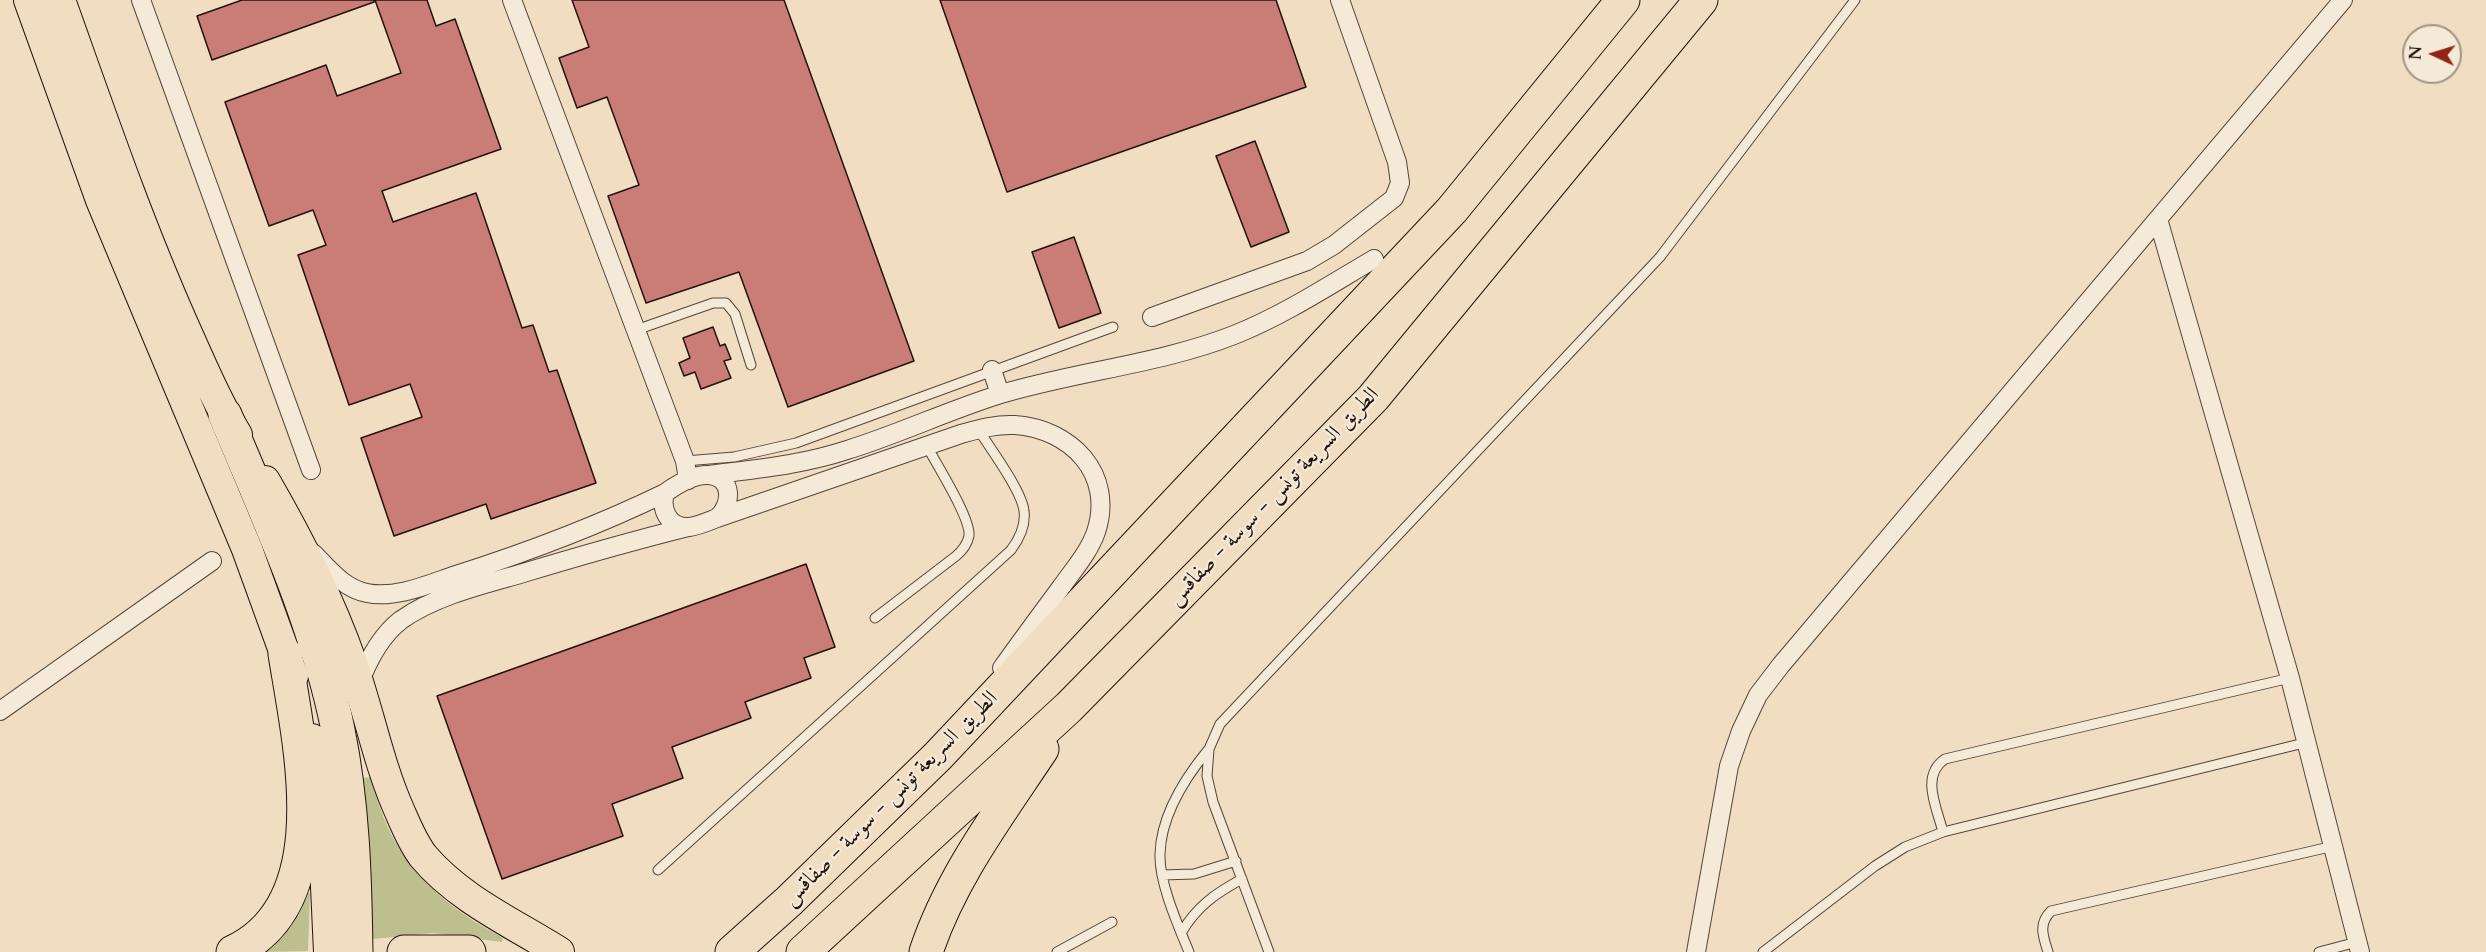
<!DOCTYPE html>
<meta charset="utf-8">
<style>
body{margin:0}
#map{position:relative;width:2486px;height:952px;overflow:hidden;background:#f0ddc2;font-family:Cardo,serif}
canvas{display:block}
.north{position:absolute;left:2402px;top:24px;width:60px;height:60px;box-sizing:border-box;background:#f5e9d7;border:2px solid #a19386;border-radius:50%;rotate:274deg;font-size:16px;font-weight:700;line-height:24px;text-align:center;color:#23130c}
.north::after{content:'';display:block;margin:auto;width:21px;height:27px;background:#8f2418;clip-path:polygon(50% 0,100% 100%,50% 72%,0 100%)}
</style>
<div id="map">
<canvas width="2486" height="952"></canvas>
<div class="north">N</div>
</div>
<script>
const c = document.querySelector('canvas').getContext('2d');
c.lineJoin = 'round';
function fillPath(path, color) {
  c.fillStyle = color;
  c.fill(path, 'evenodd');
}
function stroke(path, color, width, dash) {
  c.strokeStyle = color;
  c.lineWidth = width;
  c.lineCap = dash ? 'butt' : 'round';
  c.setLineDash(dash || []);
  c.stroke(path);
}
function write(font, color, halo, rows, align = 'center') {
  c.font = font + ' Cardo,Amiri,serif';
  c.lineWidth = 4.5;
  c.setLineDash([]);
  c.textBaseline = 'middle';
  c.strokeStyle = halo;
  c.fillStyle = color;
  for (const [text, x, y, turn = 0] of rows) {
    c.save();
    c.translate(x, y);
    c.rotate((+turn || 0) * Math.PI / 180);
    c.textAlign = isNaN(turn) ? turn : align;
    if (halo) c.strokeText(text, 0, 0);
    c.fillText(text, 0, 0);
    c.restore();
  }
}
const green = new Path2D(`
 M372,777C386,854 435,902 503,938L502,942L432,933L373,939L363,778Z
 M310,893L308,951L260,952C281,935 296,919 306,894Z`);
const building = new Path2D(`
 M242,0H374V2L212,60L197,16Z
 M375,0H427L436,26L455,19L501,149L382,191L393,222L476,193L522,328L533,325L549,372L557,370L596,483L491,519L486,504L394,536L361,438L422,417L410,384L349,405L298,255L326,245L313,210L269,226L225,102L326,65L337,96L401,73Z
 M572,0H784L914,361L788,407L739,272L646,303L608,196L639,185L607,97L577,108L559,58L589,47Z
 M940,0H1276L1306,87L1007,192Z
 M1255,141L1289,232L1251,247L1216,156Z
 M1074,237L1101,313L1059,328L1032,252Z
 M713,327L720,346L725,344L731,359L724,361L731,378L701,389L695,372L684,376L679,363L690,358L683,338Z
 M806,564L835,647L804,658L811,678L745,702L751,718L672,747L683,778L612,804L623,836L502,879L437,696Z`);
const service = new Path2D(`
 M636,330L713,303H726L735,314L751,365
 M685,461L734,457L796,443L1113,327
 M875,618L956,556C962,551 967,545 969,536C971,518 936,464 927,446
 M1943,832C1937,808 1920,776 1945,759L2290,678
 M658,870L1011,550C1020,538 1026,526 1024,511C1022,491 990,448 978,429
 M1162,875L1194,874L1236,861
 M1181,933C1197,906 1216,893 1242,879
 M1057,952L1112,922
 M1189,952C1178,925 1159,883 1160,854C1161,816 1185,778 1208,750
 M1269,952L1213,802L1207,776L1209,749L1220,724L1660,257L1855,0
 M1763,952L1875,866L1905,847L1943,832L2308,742
 M2048,952C2043,936 2038,924 2051,911L2334,846
 M2319,952L2357,942`);
const minor = new Path2D(`
 M141,0L311,470
 M512,0L685,461L688,480
 M2158,219L2290,678L2360,952
 M1152,317L1307,261L1334,245L1394,198L1400,183L1397,162L1340,0
 M992,370L1000,394
 M709,475C755,469 802,465 847,450C899,434 949,410 1001,394C1078,371 1160,364 1234,335C1284,315 1328,286 1374,259
 M717,518C732,506 734,477 709,475C694,474 676,485 665,493C660,510 669,528 689,527C698,526 709,521 717,518L961,434C979,429 996,424 1015,425C1071,429 1115,474 1096,532C1089,552 1074,569 1062,586C1042,613 1022,640 1002,668
 M313,553C329,569 343,588 367,593C396,599 429,584 456,575C528,552 597,526 665,493
 M359,684C368,660 380,636 401,620C435,596 481,585 520,574C576,557 632,541 688,527
 M0,711L212,561
 M1696,952L1729,766L1741,731L1758,695L1781,665L2343,0`);
const trunk = new Path2D(`
 M29,0L101,200L247,549L293,676
 M60,0C99,109 136,218 183,324C200,362 216,400 237,435
 M265,481C298,538 329,598 351,661C369,711 378,763 400,812C406,826 413,843 423,856C459,899 513,923 559,952
 M312,739L322,799L329,952`);
const motorway = new Path2D(`
 M225,415C268,518 316,620 338,730C353,804 355,877 356,952
 M233,952C338,904 299,743 285,654
 M404,952H469
 M732,952L789,901L938,756L1452,210L1623,0
 M803,952L1069,707L1373,398L1701,0
 M926,952C951,877 999,814 1042,749`);
const streetNames = [
 ["الطريق السريعة تونس - سوسة - صفاقس",1274,497,-46],
 ["الطريق السريعة تونس - سوسة - صفاقس",891,799,-45]
];
fillPath(green, '#bebf8f');
fillPath(building, '#ca7d76');
stroke(building, '#23130c', 1.5);
stroke(service, '#56463a', 11);
stroke(minor, '#56463a', 20);
stroke(trunk, '#23130c', 32);
stroke(motorway, '#23130c', 35);
stroke(service, '#f5e9d7', 9);
stroke(minor, '#f5e9d7', 18);
stroke(trunk, '#f0ddc2', 30);
stroke(motorway, '#f0ddc2', 33);
write('22px', '#23130c', '#f5e9d7', streetNames);
</script>
